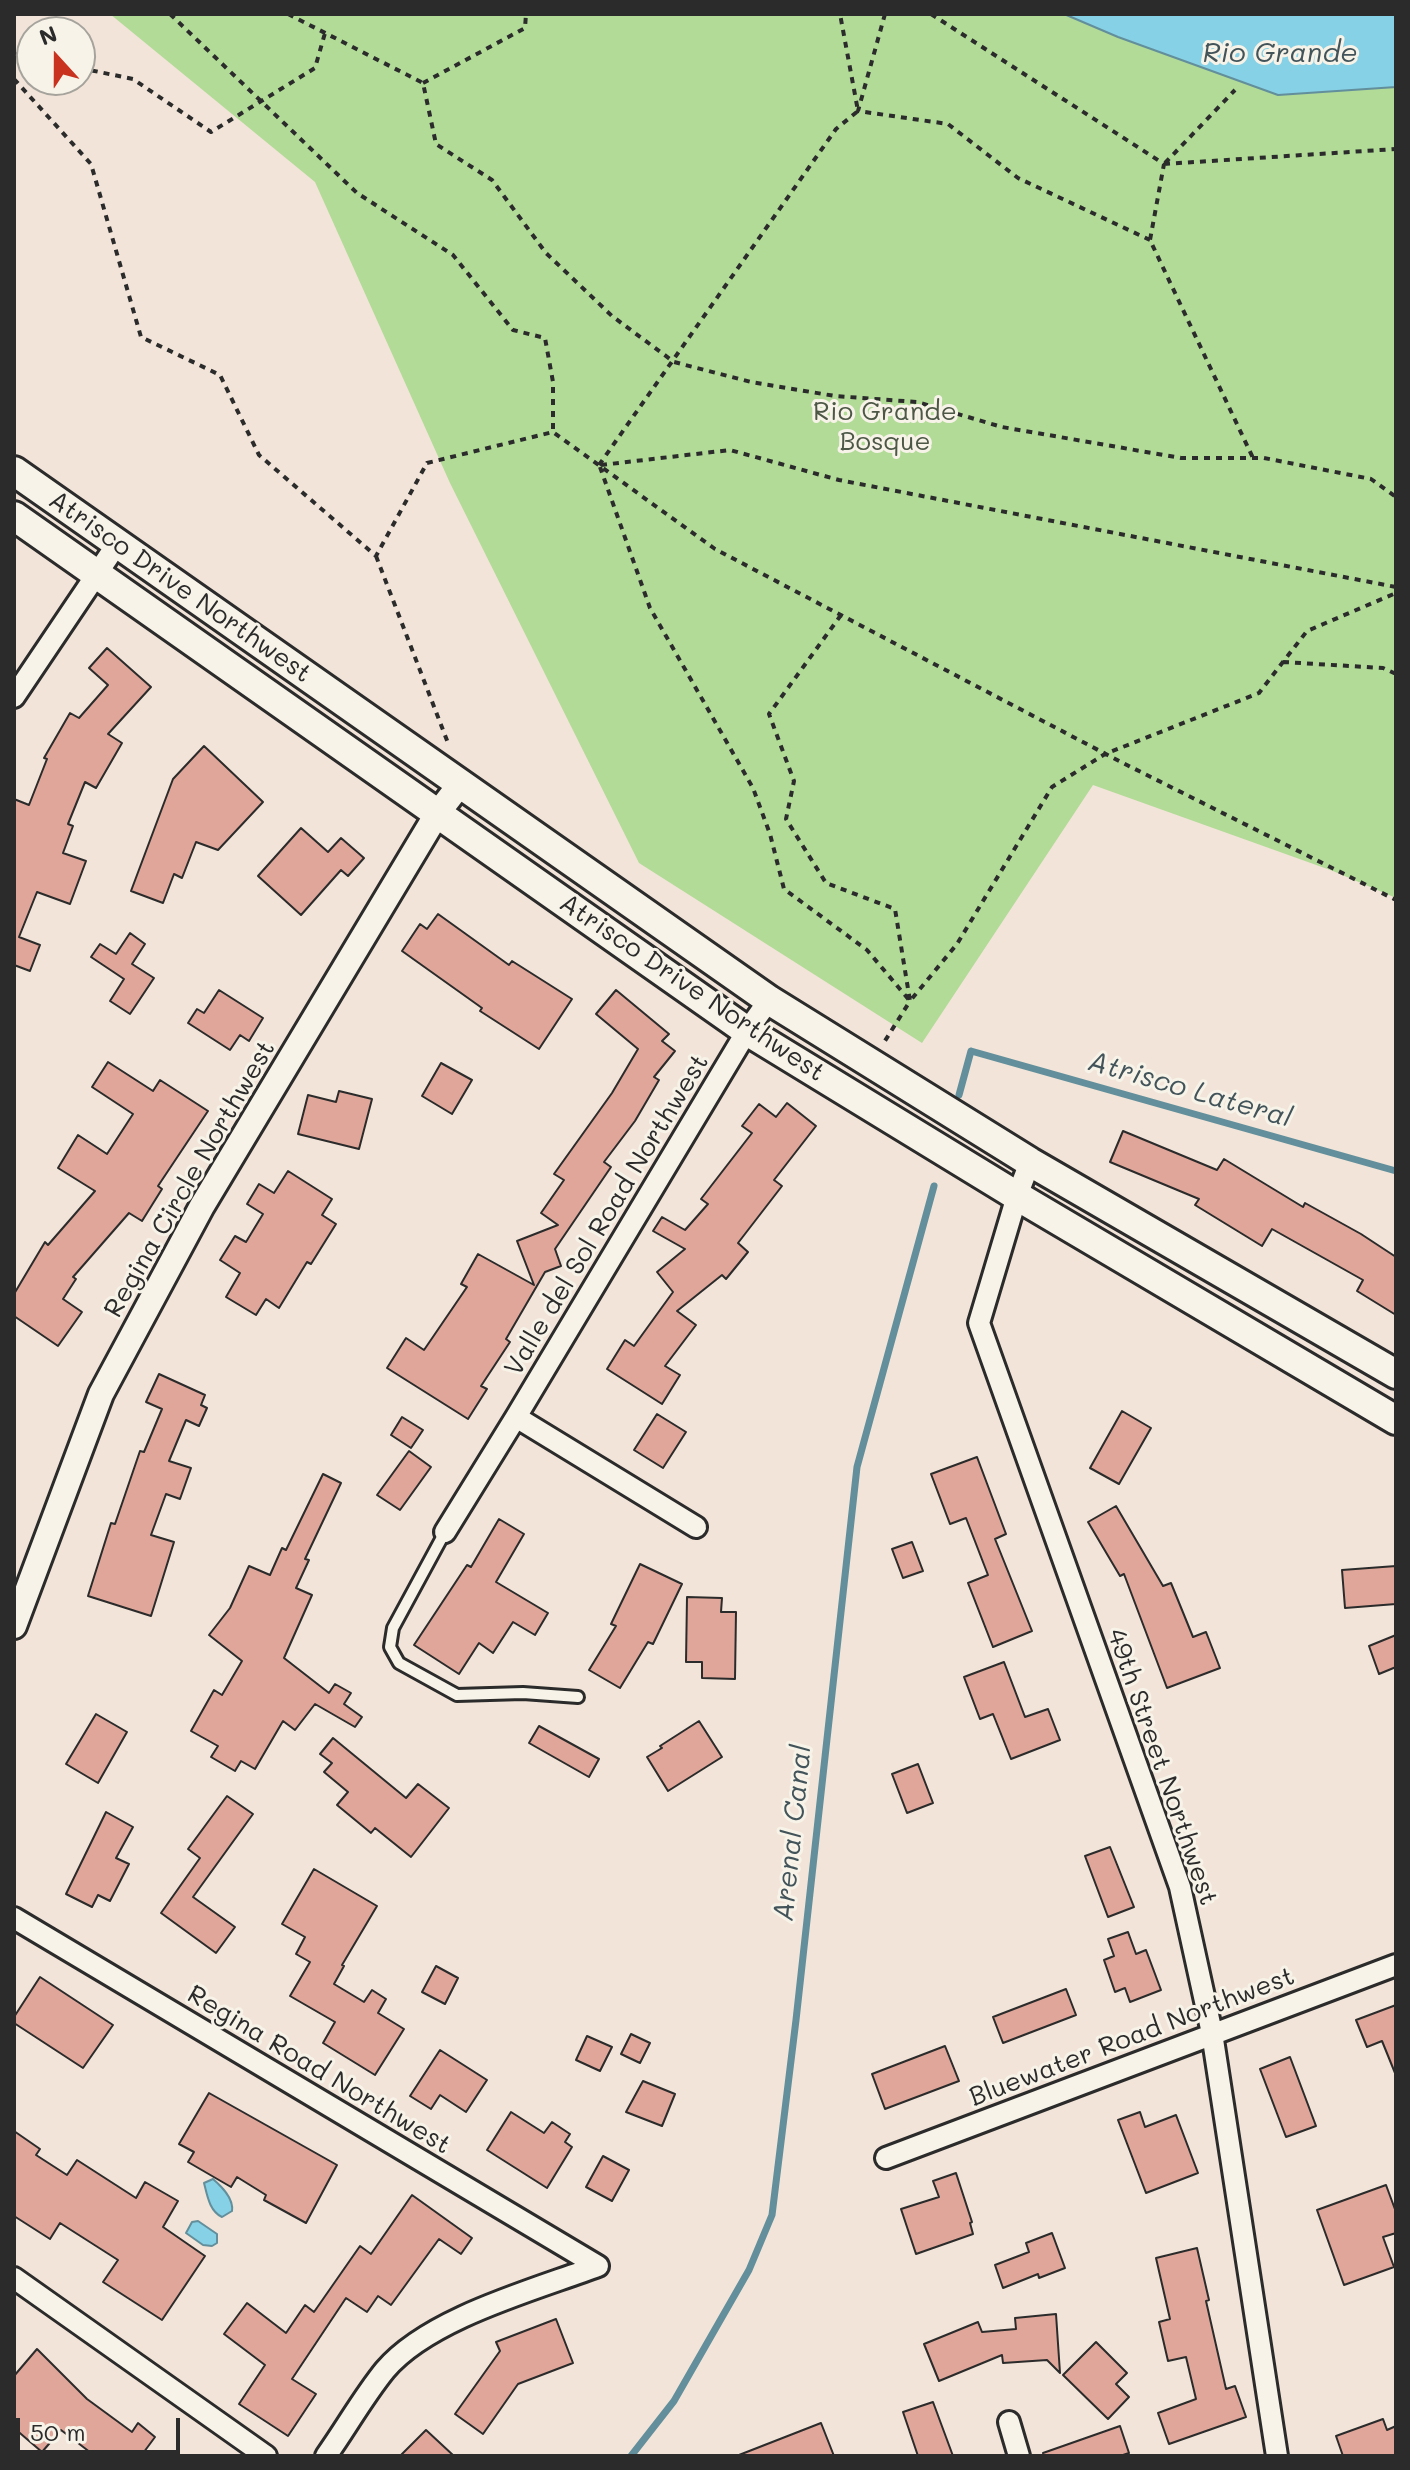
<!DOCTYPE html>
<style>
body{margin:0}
#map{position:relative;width:1410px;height:2470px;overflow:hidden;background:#f2e4d8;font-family:Mali,sans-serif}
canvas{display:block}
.frame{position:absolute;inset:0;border:16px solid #2b2b2b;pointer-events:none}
.north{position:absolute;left:16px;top:16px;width:80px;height:80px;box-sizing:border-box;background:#f7f3e8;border:2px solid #a5a39c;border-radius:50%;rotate:339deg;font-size:22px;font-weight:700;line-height:32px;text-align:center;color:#2b2b2b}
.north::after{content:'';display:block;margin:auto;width:28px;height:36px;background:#c8321e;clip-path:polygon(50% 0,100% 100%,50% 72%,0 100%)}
.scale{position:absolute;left:16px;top:2418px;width:164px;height:36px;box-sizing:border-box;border:4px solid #2b2b2b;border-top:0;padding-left:10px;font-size:24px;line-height:28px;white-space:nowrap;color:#2b2b2b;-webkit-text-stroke:6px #f7f3e8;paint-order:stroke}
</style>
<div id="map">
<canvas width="1410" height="2470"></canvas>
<div class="frame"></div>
<div class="north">N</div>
<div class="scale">50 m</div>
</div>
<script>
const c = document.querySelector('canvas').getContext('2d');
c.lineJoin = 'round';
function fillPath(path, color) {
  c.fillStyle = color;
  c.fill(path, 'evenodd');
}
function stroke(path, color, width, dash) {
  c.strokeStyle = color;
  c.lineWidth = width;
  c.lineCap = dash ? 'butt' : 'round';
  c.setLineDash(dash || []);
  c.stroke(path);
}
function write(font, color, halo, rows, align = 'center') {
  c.font = font + ' Mali,sans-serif';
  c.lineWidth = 6;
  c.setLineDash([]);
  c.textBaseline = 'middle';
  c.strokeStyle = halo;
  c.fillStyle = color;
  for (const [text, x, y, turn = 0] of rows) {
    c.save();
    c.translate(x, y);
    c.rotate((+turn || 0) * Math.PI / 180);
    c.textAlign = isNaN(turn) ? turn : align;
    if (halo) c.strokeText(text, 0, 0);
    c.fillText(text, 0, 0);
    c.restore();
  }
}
const green = new Path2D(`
 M110,14H1064L1118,37L1278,95L1396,87V898L1333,871L1093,785L922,1043L639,863L450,483L315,182Z`);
const water = new Path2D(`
 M1064,14H1396V87L1278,95L1118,37Z
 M213,2179C221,2186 234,2198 232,2211L222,2217C209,2211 207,2194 204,2183Z
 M198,2221L217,2234V2243L212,2246L203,2245L186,2233L192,2222Z`);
const stream = new Path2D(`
 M959,1095L971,1051L1396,1171
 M631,2456L674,2401L749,2270L772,2215L796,2020L857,1467L934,1186`);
const building = new Path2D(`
 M107,648L151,687L108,734L122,743L96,788L85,782L68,824L73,826L63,853L86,861L70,904L37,892L19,937L40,945L30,971L14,965V799L29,805L47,759L44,758L70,713L79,718L108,685L89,668Z
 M204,746L263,802L218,850L196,842L182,878L174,874L163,903L131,891L173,779Z
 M301,828L328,852L341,838L364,858L348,876L341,870L301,915L258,876Z
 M438,914L509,965L512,961L572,999L539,1049L480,1011L482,1008L402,951L420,924L427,929Z
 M130,933L145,944L132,964L154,978L130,1014L110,1001L124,979L91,957L100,944L116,954Z
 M219,990L263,1018L249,1041L240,1035L230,1050L188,1023L197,1009L204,1013Z
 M616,990L669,1034L662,1041L675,1051L654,1077L659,1080L635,1121L604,1162L611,1167L555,1249L561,1266L545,1272L506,1339L510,1342L481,1386L487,1389L468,1419L387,1368L406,1338L424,1350L467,1287L461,1284L478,1254L534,1285L517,1241L558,1225L541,1213L564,1180L554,1174L612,1093L638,1049L596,1014Z
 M108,1062L153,1091L160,1080L208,1111L158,1186L162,1189L142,1221L129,1213L73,1277L76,1279L63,1299L82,1312L58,1346L14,1316V1294L45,1242L48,1245L95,1191L58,1168L78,1135L107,1154L133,1114L92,1087Z
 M441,1063L472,1080L452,1114L422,1096Z
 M339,1091L372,1099L359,1149L298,1134L308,1095L336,1102Z
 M787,1103L816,1126L774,1180L782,1186L738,1243L748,1252L726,1279L722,1275L677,1311L696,1325L665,1366L680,1375L662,1404L607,1369L625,1340L634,1346L673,1292L657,1272L685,1249L653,1231L662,1217L685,1230L708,1204L701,1199L752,1133L742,1126L759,1104L776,1117Z
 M1123,1131L1217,1170L1224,1159L1303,1207L1305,1203L1361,1234L1396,1257V1315L1357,1291L1363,1280L1272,1229L1262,1246L1195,1205L1199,1199L1110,1162Z
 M288,1171L332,1199L322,1215L336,1224L311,1264L307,1262L279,1308L266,1299L256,1315L226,1297L240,1273L220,1260L235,1236L246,1242L263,1214L247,1204L259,1184L274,1193Z
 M159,1374L205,1395L201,1405L207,1408L199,1426L186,1420L169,1461L191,1468L180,1499L166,1494L151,1535L174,1542L151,1616L88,1596L111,1523L115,1524L140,1451L144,1452L162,1409L146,1402Z
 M1122,1411L1151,1428L1119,1484L1090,1468Z
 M657,1414L686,1432L663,1468L634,1450Z
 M402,1417L423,1430L411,1448L391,1435Z
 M409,1451L431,1467L400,1510L377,1495Z
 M977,1457L1006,1534L995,1539L1032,1631L993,1647L968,1583L988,1575L966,1518L950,1524L931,1474Z
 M323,1474L341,1483L305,1559L309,1560L296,1588L312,1595L284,1658L329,1693L335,1684L351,1693L344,1704L362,1717L355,1727L315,1704L295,1730L283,1721L255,1769L241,1761L235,1771L211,1757L218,1746L191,1731L214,1690L222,1695L242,1661L209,1635L230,1608L249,1566L270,1575L282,1548L286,1550Z
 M1116,1506L1163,1586L1171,1583L1193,1637L1206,1632L1220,1668L1167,1688L1124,1574L1120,1576L1088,1522Z
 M499,1519L524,1534L496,1582L548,1613L535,1635L513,1622L493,1653L479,1643L459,1674L414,1645L467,1565L471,1567Z
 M912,1542L923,1571L903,1578L892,1549Z
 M640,1564L682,1584L653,1644L648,1642L620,1688L589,1670L616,1626L611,1624Z
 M1396,1566V1604L1345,1608L1342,1570Z
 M687,1597L722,1598L721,1612H736L735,1679L702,1678V1662H686Z
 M1396,1635V1667L1379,1674L1369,1646Z
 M1004,1662L1025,1717L1048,1709L1060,1740L1011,1759L993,1714L980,1719L964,1677Z
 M96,1714L127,1732L98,1783L66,1764Z
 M699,1721L722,1757L668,1791L647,1757L662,1748L660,1746Z
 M539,1726L599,1759L589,1777L529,1743Z
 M333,1738L406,1798L418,1784L449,1808L411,1857L375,1828L371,1833L337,1805L348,1792L324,1772L332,1763L320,1754Z
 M918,1764L933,1803L907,1813L892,1774Z
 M227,1796L253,1814L193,1897L235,1927L216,1953L161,1913L200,1858L188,1849Z
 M106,1812L133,1827L116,1858L129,1864L110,1901L98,1895L92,1907L66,1894Z
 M1110,1847L1134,1907L1108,1917L1085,1856Z
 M314,1869L377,1906L342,1965L344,1966L334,1984L364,2002L372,1990L386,1999L378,2013L404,2029L375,2075L323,2043L335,2022L290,1996L310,1962L296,1954L305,1937L282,1924Z
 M1128,1932L1136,1954L1146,1950L1161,1990L1130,2002L1125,1988L1115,1992L1104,1960L1114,1956L1108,1939Z
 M436,1966L458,1978L445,2004L422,1992Z
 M40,1977L113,2025L83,2068L14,2023V2017Z
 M1066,1989L1076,2015L1003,2043L993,2017Z
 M1396,2005V2073H1395L1382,2041L1367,2047L1356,2020Z
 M631,2034L650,2043L640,2063L621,2054Z
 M587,2036L612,2047L600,2071L576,2060Z
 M945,2046L959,2081L885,2109L872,2074Z
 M440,2050L487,2080L466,2112L440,2095L431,2109L410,2096Z
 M1290,2057L1316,2126L1286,2137L1260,2069Z
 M643,2081L675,2094L662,2126L626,2112Z
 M209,2093L337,2165L306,2223L264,2200L266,2195L237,2177L231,2187L188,2162L194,2152L179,2144Z
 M511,2112L544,2133L552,2122L570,2134L565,2142L572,2147L547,2188L487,2150Z
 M1140,2112L1145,2127L1176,2115L1198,2173L1146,2193L1118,2120Z
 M14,2131L40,2149L36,2155L67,2175L77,2160L136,2198L145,2182L178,2201L163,2227L205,2256L162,2320L103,2282L118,2260L60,2223L50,2239L14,2216Z
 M603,2156L629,2170L612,2201L586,2187Z
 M956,2173L972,2222L970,2223L973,2234L916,2254L901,2209L939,2197L933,2181Z
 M1386,2185L1396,2212V2233L1383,2237L1394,2267L1344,2285L1317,2210Z
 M412,2195L472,2238L461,2254L439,2239L391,2305L378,2296L367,2312L346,2298L292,2379L316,2394L288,2436L239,2404L265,2365L224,2334L247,2303L286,2333L305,2305L314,2312L360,2246L371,2254Z
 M1052,2233L1065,2268L1039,2278L1038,2274L1003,2288L995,2265L1029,2252L1026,2243Z
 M1197,2248L1209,2300L1206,2301L1226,2389L1235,2386L1246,2417L1169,2444L1158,2413L1196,2399L1186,2357L1168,2361L1159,2322L1170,2319L1156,2258Z
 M1056,2314L1060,2373L1047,2360L1003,2363L1002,2355L939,2381L924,2344L978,2322L982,2332L1016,2329L1015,2318Z
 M556,2319L573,2363L518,2384L483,2434L455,2414L500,2351L496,2342Z
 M1096,2342L1127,2373L1116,2384L1129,2397L1108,2419L1063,2375Z
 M37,2349L87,2399L132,2432L138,2423L155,2437L141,2456H95L61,2430L42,2452L14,2428V2376Z
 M933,2402L953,2456H918L903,2412Z
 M1383,2419L1387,2430L1396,2426V2456H1343L1336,2436Z
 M821,2423L834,2456H739V2455Z
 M1120,2426L1129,2453L1120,2456H1044L1043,2453Z
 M426,2430L454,2456H400Z`);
const path = new Path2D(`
 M170,14L357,193L453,255L513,330L545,338L553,382V431
 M288,14L423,83L436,144L492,180L546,253L612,316L674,362L751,382L835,396L917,402L1002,427L1181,458H1264L1371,479L1396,497
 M885,14L858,111L948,124L1018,178L1150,240
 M931,14L1164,164L1150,240L1253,458
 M14,54L32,58
 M80,68L133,79L211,132L315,68L325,33
 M14,79L91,164L141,337L220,375L259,455L376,556L427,463L553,432L715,549L1121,762L1396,900
 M423,83L525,28L526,14
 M1165,163L1235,90
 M1164,164L1396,149
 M599,465L836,129L858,111L840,14
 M601,465L730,450L839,480L1396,587
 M600,467L650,608L753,788L770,834L784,889L867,950L910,1001L957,944L1052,787L1105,754L1259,693L1307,631L1396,593
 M376,556L448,743
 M841,615L769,714L794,781L786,819L826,883L895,909L910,1001L883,1044
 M1283,662L1383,668L1396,674`);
const service = new Path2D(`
 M445,1532L393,1628L390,1647L399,1663L457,1695L523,1693L578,1697`);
const minor = new Path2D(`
 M14,697L117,544
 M1030,1162L1017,1196L979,1323L1180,1887L1212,2033L1277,2456
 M516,1417L696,1527
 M445,1532L516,1417L747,1031L769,1000
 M14,1918L598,2266
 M886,2158L1396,1965
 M14,2278L266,2456
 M1009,2422L1019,2456
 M326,2456C346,2428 363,2397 385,2370C429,2318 534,2290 598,2266`);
const tertiary = new Path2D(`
 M14,1626L101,1394L202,1206L437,814L461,783`);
const secondary = new Path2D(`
 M14,471L769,1000L1030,1162L1396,1374
 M14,516L747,1031L1017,1196L1396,1420`);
const parkNames = [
 ["Rio Grande",885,412],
 ["Bosque",885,442]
];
const streetNames = [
 ["Atrisco Drive Northwest",180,587,35],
 ["Atrisco Drive Northwest",692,988,34],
 ["Regina Circle Northwest",190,1179,-60],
 ["Valle del Sol Road Northwest",607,1215,-59],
 ["49th Street Northwest",1162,1767,71],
 ["Bluewater Road Northwest",1132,2037,-21],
 ["Regina Road Northwest",319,2070,31]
];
const waterNames = [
 ["Rio Grande",1280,53],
 ["Atrisco Lateral",1190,1090,16],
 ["Arenal Canal",793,1833,-84]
];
fillPath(green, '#b1db97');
fillPath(water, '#86d1e6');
stroke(water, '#628f9b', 2);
stroke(stream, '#628f9b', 7);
fillPath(building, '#dfa699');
stroke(building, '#2b2b2b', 2);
stroke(service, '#2b2b2b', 16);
stroke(minor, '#2b2b2b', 26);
stroke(tertiary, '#2b2b2b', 30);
stroke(secondary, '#2b2b2b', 34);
stroke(path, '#2b2b2b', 4, [6, 6]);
stroke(service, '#f7f3e8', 10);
stroke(minor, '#f7f3e8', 20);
stroke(tertiary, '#f7f3e8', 24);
stroke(secondary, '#f7f3e8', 28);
write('26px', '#4c5746', '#f7f3e8', parkNames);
write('26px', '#2b2b2b', '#f7f3e8', streetNames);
write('italic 28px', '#42545a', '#f7f3e8', waterNames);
</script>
